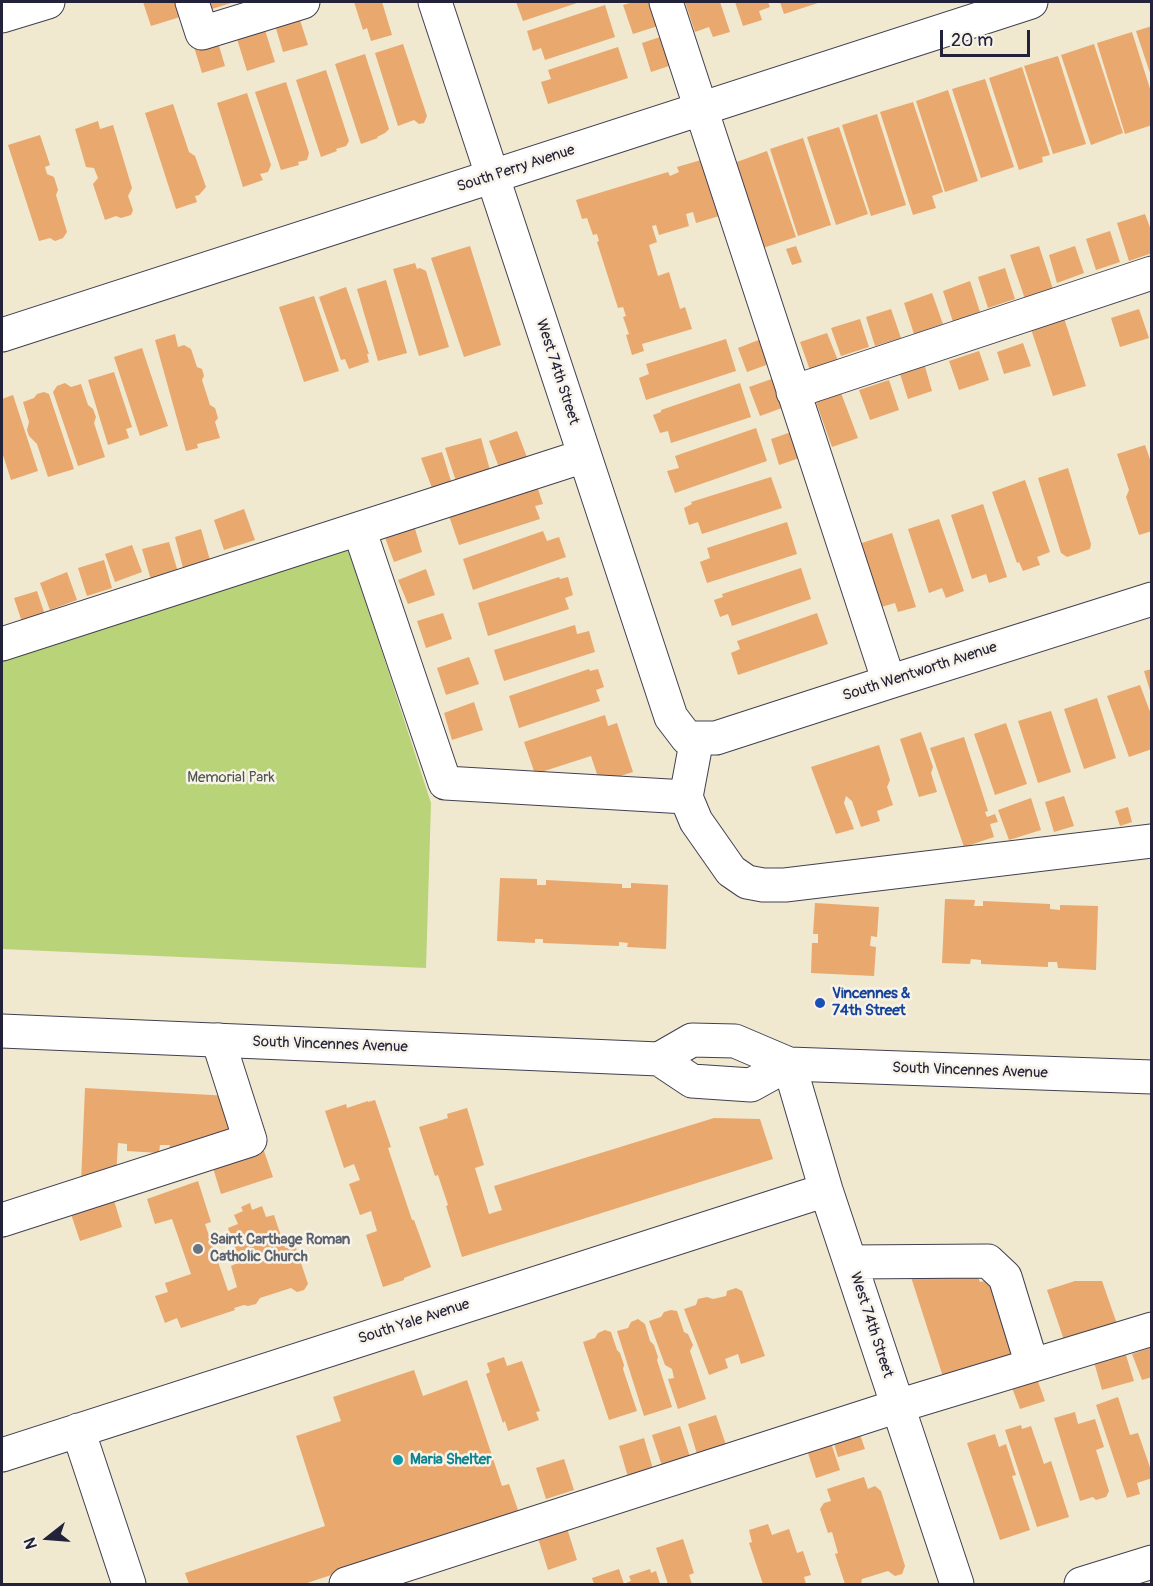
<!DOCTYPE html>
<style>
body{margin:0}
#map{position:relative;width:1153px;height:1586px;overflow:hidden;background:#f0e8cf;font-family:Pangolin,sans-serif}
canvas{display:block}
.frame{position:absolute;inset:0;border:3px solid #22223b;pointer-events:none}
.north{position:absolute;left:18px;top:1508px;width:60px;height:60px;-webkit-text-stroke:4px #f7f3e8;paint-order:stroke;rotate:253deg;font-size:16px;font-weight:700;line-height:24px;text-align:center;color:#22223b}
.north::after{content:'';display:block;margin:auto;width:21px;height:27px;background:#22223b;clip-path:polygon(50% 0,100% 100%,50% 72%,0 100%)}
.scale{position:absolute;left:940px;top:30px;width:90px;height:27px;box-sizing:border-box;border:3px solid #22223b;border-top:0;padding-left:8px;font-size:18px;line-height:21px;white-space:nowrap;color:#22223b;-webkit-text-stroke:4px #f7f3e8;paint-order:stroke}
</style>
<div id="map">
<canvas width="1153" height="1586"></canvas>
<div class="frame"></div>
<div class="north">N</div>
<div class="scale">20 m</div>
</div>
<script>
const c = document.querySelector('canvas').getContext('2d');
c.lineJoin = 'round';
function fillPath(path, color) {
  c.fillStyle = color;
  c.fill(path, 'evenodd');
}
function stroke(path, color, width, dash) {
  c.strokeStyle = color;
  c.lineWidth = width;
  c.lineCap = dash ? 'butt' : 'round';
  c.setLineDash(dash || []);
  c.stroke(path);
}
function write(font, color, halo, rows, align = 'center') {
  c.font = font + ' Pangolin,sans-serif';
  c.lineWidth = 5;
  c.setLineDash([]);
  c.textBaseline = 'middle';
  c.strokeStyle = halo;
  c.fillStyle = color;
  for (const [text, x, y, turn = 0] of rows) {
    c.save();
    c.translate(x, y);
    c.rotate((+turn || 0) * Math.PI / 180);
    c.textAlign = isNaN(turn) ? turn : align;
    if (halo) c.strokeText(text, 0, 0);
    c.fillText(text, 0, 0);
    c.restore();
  }
}
const green = new Path2D(`
 M349,550L431,803L426,968L2,949V659Z`);
const building = new Path2D(`
 M143,2H175L180,17L151,26Z
 M210,2H234L212,9Z
 M354,2H382L392,35L371,41L367,28L363,30Z
 M516,2H580L523,21Z
 M634,2H654L661,25L633,34L623,5Z
 M685,2H720L730,32L713,37L709,27L695,32Z
 M735,2H768L770,7L759,11L762,20L743,26Z
 M780,2H821L784,14Z
 M605,5L615,37L545,60L541,48L533,51L527,31Z
 M299,17L308,45L283,52L275,25Z
 M1152,26V76H1151L1136,31Z
 M265,30L275,62L247,71L237,39Z
 M1132,32L1152,95V125L1125,134L1097,43Z
 M666,35L675,64L651,72L642,43Z
 M217,39L225,66L202,73L194,47Z
 M403,44L427,116L424,123L419,124L414,120L398,126L375,53Z
 M1094,44L1123,133L1091,145L1061,55Z
 M618,47L628,78L548,104L541,82L551,79L548,70Z
 M365,54L389,129L385,133L377,137L378,138L361,144L335,64Z
 M1058,56L1086,144L1053,154L1024,66Z
 M1022,67L1050,155L1042,157L1043,162L1019,170L989,78Z
 M326,70L349,141L346,146L336,149L337,151L321,157L296,80Z
 M985,79L1014,167L981,178L952,89Z
 M286,82L309,153L307,160L298,162L299,165L281,170L255,92Z
 M948,90L978,181L945,192L916,101Z
 M247,93L271,165L268,172L260,174L263,180L243,187L217,103Z
 M913,102L943,192L932,196L936,208L913,215L880,112Z
 M173,104L189,152L195,156L206,187L199,195L195,196L197,202L176,209L145,113Z
 M877,114L906,205L871,216L842,125Z
 M98,121L100,129L113,125L132,188L128,196L133,210L131,215L121,218L116,216L105,220L93,184L98,178L94,168L86,167L75,129Z
 M839,127L868,214L836,225L807,137Z
 M40,135L50,165L45,167L47,174L54,177L58,190L56,195L67,232L63,238L55,241L50,238L39,241L8,145Z
 M803,138L831,225L798,236L770,149Z
 M767,151L796,237L763,248L734,163Z
 M708,158L726,214L696,223L693,212L686,214L689,226L659,235L656,225L652,226L657,242L649,245L658,276L669,272L680,309L685,307L692,329L642,344L644,351L632,355L626,335L629,334L623,317L626,316L623,307L618,308L597,242L599,241L597,234L593,235L587,218L582,219L576,200L668,172L670,176L679,172L677,167Z
 M1145,214L1152,233V253L1129,261L1117,223Z
 M1110,231L1120,262L1096,270L1086,239Z
 M470,246L501,345L464,357L431,258Z
 M796,246L802,262L792,265L786,249Z
 M1039,246L1053,289L1025,299L1010,255Z
 M1075,246L1084,273L1057,283L1049,255Z
 M415,263L417,269L420,268L426,271L449,347L419,356L393,269Z
 M1005,268L1015,299L988,308L978,277Z
 M386,280L407,353L378,361L357,289Z
 M970,281L980,312L953,322L943,291Z
 M346,287L369,354H367L369,362L349,369L345,359L341,360L319,297Z
 M932,293L943,324L914,334L904,303Z
 M314,296L339,371L304,382L279,307Z
 M891,309L901,338L875,346L866,317Z
 M1139,309L1149,338L1120,347L1111,318Z
 M1064,318L1086,386L1053,396L1031,329Z
 M860,319L869,347L841,356L831,328Z
 M827,333L839,363L811,373L800,342Z
 M175,334L178,347L184,345L191,349L197,367L202,369L204,376L202,380L210,405L215,408L218,418L215,422L220,438L197,444L198,448L186,451L155,340Z
 M769,336L777,361L747,372L738,348Z
 M726,339L736,371L646,400L639,378L649,374L646,364Z
 M1023,343L1031,366L1004,374L997,352Z
 M142,348L168,426L140,436L114,357Z
 M979,351L989,380L959,390L949,361Z
 M924,363L932,391L908,399L899,371Z
 M114,372L132,427L126,429L129,438L108,445L88,380Z
 M780,376L790,405L760,416L749,387Z
 M889,380L899,410L870,420L859,390Z
 M65,383L71,387L81,384L88,405L93,409L96,417L94,423L105,457L78,466L53,392L57,386Z
 M740,383L751,417L671,443L668,431L660,433L653,415L661,412V410Z
 M44,392L49,394L74,469L48,477L37,444L29,436L27,430L29,422L23,402L34,398L37,394Z
 M841,393L858,438L832,447L816,402Z
 M13,395L38,471L11,480L2,452V399Z
 M756,428L767,461L675,493L667,471L679,468L675,456Z
 M797,430L805,456L779,465L771,439Z
 M517,431L528,460L500,470L489,441Z
 M481,438L490,470L456,481L445,448Z
 M1145,445L1152,465V531L1139,535L1126,497L1129,490L1117,454Z
 M442,452L451,481L432,488L421,458Z
 M1068,468L1091,544L1090,549L1067,557L1061,553L1038,478Z
 M771,477L782,508L702,534L698,522L689,525L684,508L692,504L691,502Z
 M1025,480L1050,552L1037,557L1040,565L1023,571L1019,562L1017,563L992,492Z
 M537,486L543,504L535,506L540,519L459,545L448,513Z
 M983,504L1007,577L989,583L986,574L972,579L951,515Z
 M244,509L255,540L224,550L214,520Z
 M939,519L964,591L946,598L942,588L929,593L908,529Z
 M413,522L422,552L394,562L383,532Z
 M787,522L797,554L707,583L700,562L710,558L707,548Z
 M201,529L210,560L183,568L175,537Z
 M543,531L547,541L559,537L566,557L473,590L463,559Z
 M892,533L916,607L898,612L895,603L881,607L859,544Z
 M169,542L178,572L151,580L142,549Z
 M132,545L142,572L115,582L105,554Z
 M104,560L112,588L87,596L78,568Z
 M801,568L811,599L732,626L728,614L720,617L714,600L723,597L722,594Z
 M426,569L435,595L408,604L398,580Z
 M67,572L77,600L50,610L40,583Z
 M559,577L560,579L568,577L573,595L565,598L569,609L488,636L478,603Z
 M37,591L45,615L22,622L14,598Z
 M443,613L452,639L426,648L417,621Z
 M817,613L828,644L738,675L731,653L740,649L737,641Z
 M575,625L577,634L589,631L595,652L504,681L494,650Z
 M469,657L479,684L446,695L437,668Z
 M589,669L590,671L598,669L604,687L596,690L600,701L519,728L509,696Z
 M1152,669V694H1151L1144,671Z
 M1140,685L1152,717V749L1129,757L1107,696Z
 M1097,698L1116,758L1084,769L1064,709Z
 M474,702L483,730L452,740L444,713Z
 M1051,711L1071,772L1038,783L1018,721Z
 M605,715L608,726L617,723L633,772L611,779L598,777L591,756L535,774L524,742Z
 M1006,723L1027,784L995,795L974,734Z
 M921,732L933,767L931,773L937,792L919,797L900,739Z
 M964,737L988,811L985,812L987,817L995,814L998,822L990,824L994,837L964,847L930,748Z
 M879,745L890,780L887,787L893,805L877,811L880,821L861,827L852,801L846,796L844,803L854,829L836,834L811,767Z
 M1064,796L1074,826L1054,832L1045,802Z
 M1031,798L1041,830L1009,840L998,810Z
 M1128,807L1132,822L1120,826L1115,811Z
 M500,878L537,879V885H546V880L622,884V888H631V883L668,885L666,949L627,947L628,943L619,942V946L543,943V939H535V943L497,941Z
 M945,899L975,900L974,906H983V901L1050,904V909L1060,910V905L1098,906L1096,970L1058,968L1057,962H1048V967L981,964V960L971,959L970,964L942,963Z
 M815,903L879,907L877,937L871,936L870,946L876,947L874,976L811,973L812,943H818V934H813Z
 M85,1088L230,1096L242,1133L169,1149L170,1145H160L159,1153L127,1151V1144L118,1143L116,1176L81,1183Z
 M375,1100L391,1147L388,1148L412,1220H414L431,1267L404,1278V1280L383,1287L366,1235L377,1231L371,1211L360,1215L349,1184L360,1180L354,1164L344,1168L325,1111L346,1104L347,1108L368,1101V1102Z
 M467,1108L484,1165L475,1168L489,1214L502,1210L494,1186L714,1118L760,1119L773,1159L462,1257L446,1206L448,1205L438,1175L435,1176L419,1127L448,1118L447,1114Z
 M264,1151L273,1177L221,1194L213,1168Z
 M198,1181L211,1222L205,1224L228,1291L237,1287L231,1266L240,1262L228,1228L238,1224L234,1215L243,1211L241,1207L250,1203L252,1210L262,1206L266,1217L274,1215L285,1248L295,1245L308,1284L304,1290L297,1292L291,1288L260,1298L256,1304L248,1306L244,1305L234,1308L235,1310L181,1328L177,1318L165,1323L155,1296L168,1292L165,1283L191,1274L172,1219L155,1224L147,1199Z
 M113,1197L122,1227L80,1241L70,1211Z
 M910,1274L978,1277L980,1282L989,1280L1017,1359L945,1383Z
 M1075,1281H1102L1117,1324L1065,1343L1047,1290Z
 M736,1288L742,1291L765,1356L741,1364L738,1354L725,1359L728,1368L709,1375L684,1309L696,1305L698,1299L707,1297L713,1299L726,1296L727,1291Z
 M671,1310L677,1311L684,1332L688,1334L693,1345L690,1351L706,1399L678,1409L668,1379L674,1378L672,1369L665,1365L649,1321L661,1317L664,1312Z
 M638,1319L645,1324L650,1341L654,1345L658,1357L657,1360L672,1407L644,1416L617,1331L628,1328L631,1322Z
 M605,1330L611,1332L617,1350L620,1353L624,1365L623,1369L637,1411L609,1420L583,1342L595,1338L598,1333Z
 M1152,1347V1377L1142,1380L1132,1354Z
 M1125,1352L1134,1381L1102,1390L1094,1362Z
 M504,1357L507,1366L522,1361L540,1411L536,1412L539,1420L508,1431L505,1421L503,1423L486,1374L490,1372L487,1363Z
 M414,1370L423,1396L467,1380L502,1486L509,1484L519,1513L304,1584H189L185,1573L325,1526L296,1436L341,1421L333,1397Z
 M1036,1376L1045,1401L1020,1409L1011,1385Z
 M1118,1397L1130,1435L1138,1433L1152,1473V1478L1137,1483L1140,1494L1127,1498L1096,1405Z
 M1075,1412L1078,1424L1095,1419L1104,1447L1096,1450L1109,1491L1106,1497L1096,1500L1093,1497L1080,1501L1054,1418Z
 M716,1415L726,1445L697,1454L688,1424Z
 M1021,1425L1022,1429L1031,1426L1044,1464L1051,1461L1069,1517L1037,1527L1005,1430Z
 M680,1426L690,1457L662,1466L652,1435Z
 M859,1432L865,1449L838,1457L833,1440Z
 M995,1434L999,1447L1006,1444L1016,1475L1012,1476L1030,1530L1000,1540L967,1443Z
 M644,1438L653,1469L628,1477L619,1446Z
 M831,1443L840,1470L816,1478L807,1450Z
 M564,1459L574,1490L546,1499L536,1468Z
 M864,1477L868,1489L875,1486L881,1491L905,1566L902,1574L895,1576L888,1571L862,1579L861,1584H845L835,1554L838,1553L832,1532L828,1533L820,1509L824,1503L831,1501L827,1489Z
 M768,1524L772,1535L789,1529L797,1553L803,1551L811,1575L804,1577L806,1584H763L749,1543L752,1542L749,1530Z
 M566,1525L577,1560L548,1570L537,1535Z
 M683,1539L694,1573L689,1575L692,1584H668L656,1548Z
 M619,1569L624,1584H594L592,1578Z
 M650,1569L651,1573L656,1571L660,1584H626V1583L631,1581L629,1576Z`);
const minor = new Path2D(`
 M192,2L202,33L303,2
 M435,2L671,717L687,738H716L889,682L1152,599
 M666,2L889,682
 M2,16L48,2
 M2,335L1031,2
 M793,392L1152,273
 M359,529L445,783L686,797
 M2,644L584,456
 M697,738L686,797L696,821L731,871L747,882L763,885H785L1152,841
 M789,1064L826,1190L957,1584
 M2,1220L250,1140L218,1040
 M850,1262L988,1261L1005,1277L1032,1365
 M78,1430L129,1584
 M2,1455L826,1190
 M346,1584L898,1406L1152,1329
 M1081,1584L1152,1562`);
const major = new Path2D(`
 M2,1031L659,1059L692,1081L751,1085L789,1064
 M659,1059L692,1040L735,1041L789,1064L1152,1077`);
const markers = [
 [820,1003,6,"#1a4fb4"],
 [198,1249,6,"#6b7280"],
 [398,1460,6,"#0f9aa8"]
];
const streetNames = [
 ["South Perry Avenue",516,169,-18],
 ["West 74th Street",557,372,72],
 ["South Wentworth Avenue",920,672,-18],
 ["South Vincennes Avenue",330,1045,2],
 ["South Vincennes Avenue",970,1071,2],
 ["South Yale Avenue",414,1322,-18],
 ["West 74th Street",871,1325,72]
];
const parkNames = [
 ["Memorial Park",231,778]
];
const transitNames = [
 ["Vincennes &",832,994],
 ["74th Street",832,1011]
];
const worshipNames = [
 ["Saint Carthage Roman",210,1240],
 ["Catholic Church",210,1257]
];
const cultureNames = [
 ["Maria Shelter",410,1460]
];
fillPath(green, '#b9d378');
fillPath(building, '#e9a86e');
stroke(minor, '#414051', 35);
stroke(major, '#414051', 35);
stroke(minor, '#fff', 33);
stroke(major, '#fff', 33);
for (const [x, y, r, color] of markers) {
  const dot = new Path2D();
  dot.arc(x, y, r, 0, 2 * Math.PI);
  c.fillStyle = color;
  c.fill(dot);
  stroke(dot, '#f7f3e8', 2);
}
write('15px', '#22223b', '#f7f3e8', streetNames);
write('15px', '#4f574d', '#f7f3e8', parkNames);
write('bold 15px', '#164399', '#f7f3e8', transitNames, 'left');
write('bold 15px', '#5b616d', '#f7f3e8', worshipNames, 'left');
write('bold 15px', '#0d838f', '#f7f3e8', cultureNames, 'left');
</script>
